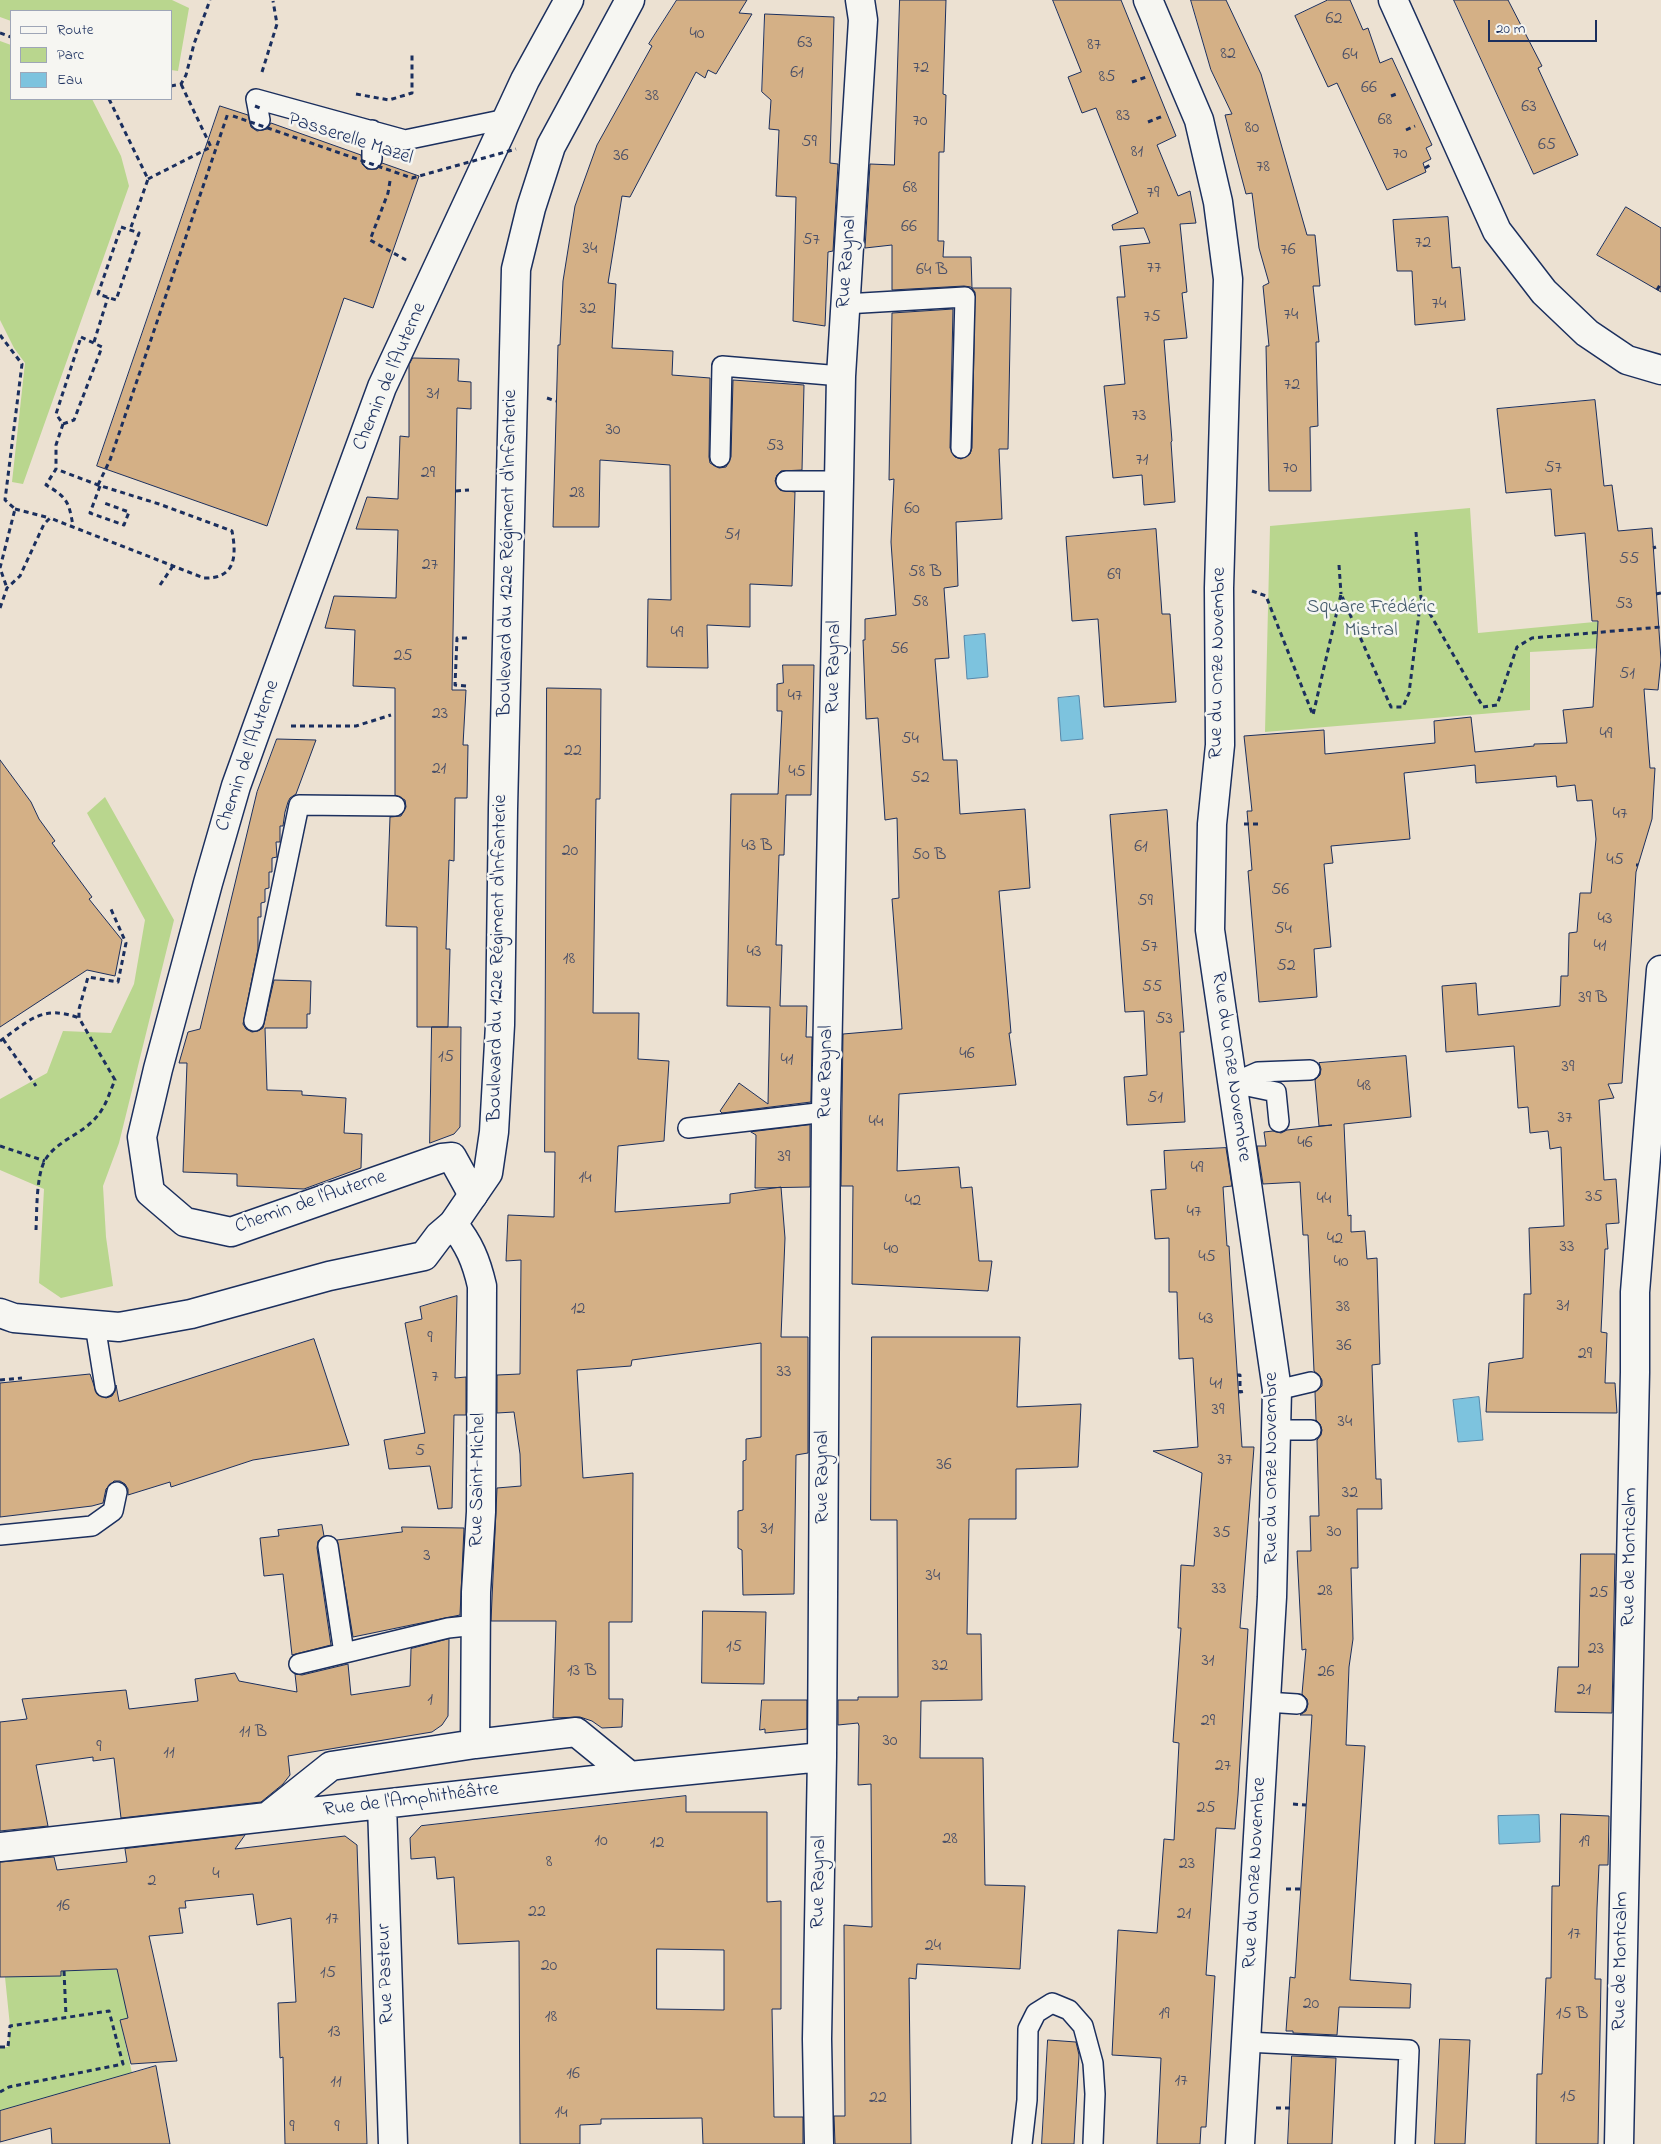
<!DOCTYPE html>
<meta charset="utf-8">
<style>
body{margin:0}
#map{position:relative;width:1661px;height:2144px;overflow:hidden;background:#ece1d2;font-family:"Indie Flower",sans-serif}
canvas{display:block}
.legend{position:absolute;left:10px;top:10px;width:162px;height:90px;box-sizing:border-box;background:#f6f6f2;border:1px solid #9ea6b7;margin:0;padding:6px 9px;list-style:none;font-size:15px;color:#1b2f5e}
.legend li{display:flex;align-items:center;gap:10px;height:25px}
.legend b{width:25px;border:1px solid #9ea6b7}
.scale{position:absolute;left:1488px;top:20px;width:109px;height:22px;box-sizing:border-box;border:2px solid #1b2f5e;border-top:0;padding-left:6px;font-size:15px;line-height:18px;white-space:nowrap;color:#1b2f5e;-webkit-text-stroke:4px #f6f6f2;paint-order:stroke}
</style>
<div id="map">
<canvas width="1661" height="2144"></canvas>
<ul class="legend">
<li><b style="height:6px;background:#f6f6f2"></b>Route</li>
<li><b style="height:14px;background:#b9d68e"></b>Parc</li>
<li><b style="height:14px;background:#7dc3de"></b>Eau</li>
</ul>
<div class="scale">20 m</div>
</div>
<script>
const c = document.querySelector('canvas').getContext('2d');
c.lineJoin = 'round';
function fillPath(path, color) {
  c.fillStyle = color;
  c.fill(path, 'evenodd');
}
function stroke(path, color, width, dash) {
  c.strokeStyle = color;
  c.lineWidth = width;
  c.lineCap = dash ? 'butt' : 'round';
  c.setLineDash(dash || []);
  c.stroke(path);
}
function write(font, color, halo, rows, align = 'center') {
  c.font = font + ' "Indie Flower",sans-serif';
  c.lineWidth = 5;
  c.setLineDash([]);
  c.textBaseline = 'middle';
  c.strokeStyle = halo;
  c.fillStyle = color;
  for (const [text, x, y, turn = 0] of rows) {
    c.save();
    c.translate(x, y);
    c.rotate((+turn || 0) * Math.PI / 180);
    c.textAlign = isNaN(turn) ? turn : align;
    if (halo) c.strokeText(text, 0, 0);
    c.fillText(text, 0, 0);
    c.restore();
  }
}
const green = new Path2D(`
 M0,0H172L189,8L178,71L171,70V11H11V21L0,17Z
 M0,41L11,45V99H92L121,156L129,186L23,484L12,482L25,363L14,348L0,320Z
 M1470,508L1478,633L1658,616L1657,645L1530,652V710L1265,732L1270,526Z
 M105,797L174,920L119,1143L103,1186L106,1237L113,1286L61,1298L39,1283L44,1189L0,1170V1099L47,1073L63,1031L111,1033L134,984L145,920L87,813Z
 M135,1969L146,2015L120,2020L132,2073L0,2111V2047H8L10,2026L5,1977L61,1976V1971H64Z`);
const water = new Path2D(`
 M985,634L988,677L967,679L964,636Z
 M1079,696L1083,739L1061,741L1058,698Z
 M1479,1397L1483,1440L1458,1442L1453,1400Z
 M1539,1815L1540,1842L1499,1844L1498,1816Z`);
const building = new Path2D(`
 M677,0H747L739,13L752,14L716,74L708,70L705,78L696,72L630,197L622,196L608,283L616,284L612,348L673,351L672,375L710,378L709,457L710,463L719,468L726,467L731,457L733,380L804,385L802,470L781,471L777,475L775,481L780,490L795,492L792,586L750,584V627L707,625L708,668L647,667L648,599L671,600L670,465L600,460L599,527H553L558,345H560L563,281L575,206L597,145L652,46L649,44Z
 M900,0H946L943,94L946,95L944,152H939L938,241H944L943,257H971L972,288H1011L1008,449H999L1002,519L956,522L958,586L944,588L949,658L935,659L943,760H957L960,814L1025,809L1030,888L999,891L1011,1033H1009L1016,1085L899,1094L897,1171L959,1167L961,1188L972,1187L979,1261H992L988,1291L852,1284L853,1186H841L843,1034L902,1029L892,899L899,898L897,818L885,820L878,718L866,719L863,640H865V619L896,615L891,542L894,479L889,480L892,313L953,309L950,448L955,457L961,459L970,454L972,448L975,292L971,287L964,286L892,290V245L865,248L870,164L894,165Z
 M1053,0H1121L1176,136L1157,145L1178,196L1190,191L1196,223L1180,224L1187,292L1182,293L1187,338L1164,340L1172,441L1171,442L1175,502L1144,505L1142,475L1113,478L1104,386L1125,384L1117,297H1125L1120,246L1150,243L1144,228L1113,230L1112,225L1138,213L1096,108L1082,113L1068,77L1081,72Z
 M1191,0H1226L1261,74L1307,235H1315L1320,286H1313L1319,342H1316L1318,426L1310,427L1311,491H1269L1266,346H1269L1263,286L1269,283L1259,248L1252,193L1246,194L1225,115L1232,114L1211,70Z
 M1328,0H1350L1363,30L1368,28L1380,63L1392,58L1432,145L1426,148L1431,159L1423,163L1426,172L1387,190L1337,83L1328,87L1295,16Z
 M1454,0H1508L1542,66L1538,68L1578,155L1534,174Z
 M765,14L834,17L830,163L838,164L833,251L828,252L825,326L793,321L796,197L776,196L779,130L769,129L771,100L762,92Z
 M220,106L248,115L251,127L257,131L267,129L271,123L361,155L362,164L367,169H377L382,163L419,176L373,308L344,298L267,526L97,466Z
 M1626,207L1661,228V292L1597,255Z
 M1448,217L1452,268L1460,267L1465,320L1415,325L1412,271H1397L1393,220Z
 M413,358L459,359L458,381L471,382V409L457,408L452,690H466L463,745H468L467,798H455L454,861L449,860L446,949H450L448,1027H417V927L386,926L390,817L401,816L406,807L405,800L395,795V688L353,686L355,630L325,628L334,596L396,598L398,530L356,529L367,497L398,499L400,436L409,437V365Z
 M1595,400L1604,486L1612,485L1618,531L1652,528L1661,660L1658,690L1644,689L1650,768H1655L1652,819L1636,872L1622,1083L1608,1084L1614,1098L1599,1100L1604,1180L1616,1179L1619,1223L1606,1224L1608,1249H1605L1601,1332L1607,1333L1605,1383H1615L1617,1413L1486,1412L1489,1363L1523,1358L1524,1294H1531L1529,1228L1564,1226L1561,1147L1550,1149L1548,1131L1530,1133L1528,1107L1518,1108L1514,1046L1446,1052L1442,986L1476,983L1478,1015L1560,1006L1561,976H1568L1569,933L1577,932L1580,893H1591L1596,839L1592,800L1577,801L1575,785L1557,787L1556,776L1476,783L1475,765L1404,773L1410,839L1331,846L1333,863L1324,864L1331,947L1314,949L1317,997L1259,1002L1248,871L1252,870L1247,811H1252L1244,736L1324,730L1325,754L1435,743L1434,721L1471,717L1475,752L1534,746V744L1567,743L1563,710L1593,707L1598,621H1592L1585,533L1555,536L1551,489L1506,493L1497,409Z
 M1156,529L1162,614H1170L1176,702L1104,707L1098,619L1072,621L1066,537Z
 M783,665H814L811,795H786L784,855H779L776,945H782L780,1006H807L806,1037H812L811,1102L722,1113L720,1111L739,1083L768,1104L770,1007L727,1006L731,794H778L782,711H777V684L783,683Z
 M547,688L601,689L600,799H596L593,1013H639L638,1059L669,1061L664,1141L618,1146L615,1212L730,1203V1194L781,1187L785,1238L781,1337H808V1453L796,1455L794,1594L743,1595L742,1550L738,1548V1511L743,1510V1461L746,1460V1439L761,1437V1343L632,1360L631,1366L577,1370L583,1478L633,1473L632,1622H609V1699H623L622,1727L602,1728L592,1721L580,1717L553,1718L556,1621H491L497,1488L521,1486L520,1454L514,1412L497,1413V1375L520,1374L521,1260L506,1261L508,1215L554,1217L555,1152H545Z
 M277,739L316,740L296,794L290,798L288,802L285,812L283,826H280V842H276L277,857L272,858V872H269V888L265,889V902L261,903V917H258V949L243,1024L246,1029L252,1032L258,1031L263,1028L274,980L311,981L310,1014H307V1028H265L267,1090L302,1091V1095L346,1098L344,1133L362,1134L361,1168L304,1189L237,1186V1174L183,1172L187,1063H179L188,1032L200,1029L257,792Z
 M0,760L31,802L39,819L55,841L52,843L92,897L89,899L122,940L115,976L87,970L0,1027Z
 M1167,810L1184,1032H1180L1185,1122L1127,1125L1124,1077L1147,1075L1144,1011L1125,1012L1110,815Z
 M432,1027H461L460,1127L454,1134L430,1143Z
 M1406,1056L1411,1117L1344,1124L1348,1216L1351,1215V1232L1365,1231L1367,1259L1377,1258L1380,1364L1372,1365L1376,1479H1381L1382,1509H1357L1358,1568H1351L1353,1639L1349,1667L1346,1745L1365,1746L1350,1980L1411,1984L1410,2008L1339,2007L1337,2035L1293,2033V2031H1286L1290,1977L1295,1978L1312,1715H1300L1306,1711L1308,1704L1307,1699L1302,1694L1306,1649L1302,1650L1297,1551H1311L1310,1516H1319L1317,1440L1321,1435L1322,1430L1320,1424L1316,1420L1315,1392L1322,1386V1380L1319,1375L1314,1371L1308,1235H1303L1300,1182L1263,1184L1257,1146H1266L1264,1132L1273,1131L1281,1133L1287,1130L1332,1125L1319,1126L1315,1080L1320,1075L1321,1069L1319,1063Z
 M810,1125V1187L755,1188L756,1135L751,1132Z
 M1226,1148L1232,1186L1223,1187L1227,1246H1229L1242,1447H1254L1240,1628L1248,1629L1238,1795L1235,1829L1216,1828L1206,1975L1215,1976L1206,2127H1201L1200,2144H1157L1161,2058L1112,2055L1118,1930L1157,1933L1164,1839L1174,1840L1179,1743L1173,1742L1181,1628H1178L1181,1565L1194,1566L1202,1473L1153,1451L1198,1447L1193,1358L1179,1359L1177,1292H1169V1238L1155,1239L1151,1190L1166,1189L1164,1151Z
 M457,1296L455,1378L466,1377V1415H454L452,1508L438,1509L430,1466L389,1469L384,1440L425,1433L405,1323L422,1319L420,1307Z
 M872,1337H1020L1017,1407L1081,1404L1078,1467L1016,1469V1519H969L967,1634H981L982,1700L921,1701L920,1758H983L985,1885L1025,1886L1020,1969L917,1964L916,1979L909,1978L911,2144H835L834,2116H845L844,1925L872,1927L871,1784L858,1785L859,1726L858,1723L838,1725V1700H858V1697H898L897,1520H871Z
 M314,1339L349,1445L253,1460L171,1487L170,1482L128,1495V1489L125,1484L120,1481H114L106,1489L103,1503L92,1506L0,1517V1383L90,1374L97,1394L106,1398L112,1396L115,1391L116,1385L119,1401Z
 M322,1525L324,1536L318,1541L317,1548L331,1645L292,1655L283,1574L264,1576L260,1538L279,1536L278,1530Z
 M402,1527L464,1528L460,1615L353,1637L337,1540L402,1532Z
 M1581,1554H1615L1612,1713L1555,1712L1558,1667H1578Z
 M703,1611L766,1612L764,1684L702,1683Z
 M449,1639L448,1716L442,1725L432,1732L288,1756L290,1775L283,1784L261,1802L121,1818L114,1758L93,1761V1757L36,1765L48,1826L0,1831V1722L27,1719L22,1699L126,1690L129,1709L198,1701L195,1679L235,1673L239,1681L297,1692L295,1674L302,1675L348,1664L351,1695L410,1686L411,1649Z
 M762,1700H807V1729L765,1733V1729L760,1730Z
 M686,1796V1812H767V1902L781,1901V2009H772L774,2117H803V2144H703L702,2118L601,2119V2124L580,2125V2144H520L519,1941L458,1944L454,1877L437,1879L435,1857L411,1859L410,1838L421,1826ZM657,1949L724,1950V2010L657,2009Z
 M1561,1814L1609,1816L1608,1865H1599L1597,1908L1595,1979H1601L1598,2144H1536L1537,2074H1542L1546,1978H1551L1552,1886H1559Z
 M245,1835L235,1849L345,1836L357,1845L367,2144H285L283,2057L280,2058L278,2003L296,2002L291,1918L257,1925L253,1894L185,1901L186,1908H179L183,1933L149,1936L177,2061L131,2064L120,2020L128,2018L117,1969L61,1971V1976L0,1977V1862L54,1857L57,1870L127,1862L125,1849Z
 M1440,2039L1470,2040L1465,2144H1435Z
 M1048,2040L1076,2042L1079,2055L1074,2144H1042Z
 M1292,2056L1336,2058L1332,2144H1288Z
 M156,2066L170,2144H52L51,2128L0,2142V2111Z`);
const path = new Path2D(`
 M0,33L11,37
 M262,72L277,24L273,1
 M1132,82L1146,77
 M171,86L181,84L186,75L194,44L210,0
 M356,94L389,100L412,93V52
 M1391,96L1399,93
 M109,99L148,179L130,230
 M1148,122L1163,116
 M1406,130L1415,126
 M1425,168L1432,164
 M148,179L211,147L181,84
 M390,181L388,193L370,240L406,260
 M121,227L139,233L116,300L98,294Z
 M1657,290L1661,283
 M0,335L22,364L5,500L15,509L0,568L7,588
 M81,337L102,347L74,420L63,424L56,414Z
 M94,342L108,297
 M547,398L556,401
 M63,424L56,445V469L46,485C67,497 69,502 73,526
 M98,485L110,460L228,113
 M100,486L90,513L124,525L129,512L104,503
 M456,491L469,490
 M15,509L50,518
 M1416,532L1421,598
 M1653,548L1656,547
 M1339,565L1341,594
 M160,585L173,566
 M1252,591L1266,596L1313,715L1341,594L1391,707H1403L1409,693L1421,598L1483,707L1497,705L1517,647L1532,638L1661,627
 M1656,594L1661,593
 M0,608L7,588L20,576L44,524L50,518L204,578C235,579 237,557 232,531L159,504L98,485L56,469
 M466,686L455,685L457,638H469
 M291,726H356L391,715
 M1244,824H1259
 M1636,865H1638
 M3,1039L36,1086
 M0,1041C29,1021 42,1004 79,1018
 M0,1146L45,1161
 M36,1230C37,1210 36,1177 45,1160C57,1140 84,1134 98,1115C106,1106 110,1091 115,1080L79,1018V1009L88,977L118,982L126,943L110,907
 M1237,1375H1240V1392L1245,1391
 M0,1380L22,1378
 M1293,1804L1306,1805
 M1286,1889H1301
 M64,1971L66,2016
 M0,2047H8L10,2026L109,2011L123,2064L9,2087L0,2092
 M1276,2108H1290`);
const service = new Path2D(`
 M260,120L256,99L405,140L506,119
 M372,130V159
 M845,304L965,297L961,448
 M720,457L722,366L841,376
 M786,481H839
 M254,1021L299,805L395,806
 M1233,1083L1258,1072L1310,1070
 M1233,1083L1276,1092L1279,1122
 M688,1128L826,1112
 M95,1325L105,1387
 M1277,1390L1311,1382
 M1276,1430H1311
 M0,1535L92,1526L113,1511L117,1492
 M328,1546L344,1653
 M299,1664L448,1628L476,1625
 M1266,1702L1297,1704
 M1246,2042L1409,2050L1405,2144
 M1022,2144L1027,2100L1028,2029L1036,2013L1052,2003L1069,2010L1083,2026L1093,2063L1095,2094L1093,2144`);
const minor = new Path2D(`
 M1148,0L1199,120L1218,202L1228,279L1219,588L1220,745L1212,824L1210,930L1277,1390L1272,1597L1240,2144
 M473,1195L452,1157L442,1158L231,1232L185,1222L150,1192L142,1137L158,1069L208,883L236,786L259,722L382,387L525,80L569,0
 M453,1224C469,1244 476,1260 482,1286L481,1512L476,1592L475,1744
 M382,1804L393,2144
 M267,1817L331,1766L475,1744L576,1732L630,1776
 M0,1847L630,1776L822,1757
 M819,2144L817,2039L822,1757L826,1112L839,481L841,376L863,20L860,0
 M1619,2144L1635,1372V1292L1661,970`);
const secondary = new Path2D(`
 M1393,0L1497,231L1544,292L1587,333L1627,360L1661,370
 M0,1313L14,1318L119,1327L191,1314L329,1276L424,1256L439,1236L453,1224L488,1173L494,1132L500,1025L503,809L516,269L531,208L551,146L630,0`);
const pathBridge = new Path2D(`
 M255,106L262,109
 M233,116L412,178L516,149`);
const numberNames = [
 ["62",1334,20],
 ["40",697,35],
 ["63",805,44],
 ["87",1094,46],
 ["82",1228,55],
 ["64",1350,56],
 ["72",921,69],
 ["61",797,74],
 ["85",1107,78],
 ["66",1369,89],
 ["38",652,97],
 ["63",1529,108],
 ["83",1123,117],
 ["68",1385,121],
 ["70",920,122],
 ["80",1252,129],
 ["59",809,143],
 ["65",1547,146],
 ["81",1137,153],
 ["70",1400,155],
 ["36",621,157],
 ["78",1263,168],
 ["68",910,189],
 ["79",1153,194],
 ["66",909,228],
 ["57",811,241],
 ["72",1423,244],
 ["34",590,250],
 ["76",1288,251],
 ["77",1154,269],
 ["64 B",932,271],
 ["74",1439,305],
 ["32",588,310],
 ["74",1291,316],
 ["75",1152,318],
 ["72",1292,386],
 ["31",433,395],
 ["73",1139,417],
 ["30",613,431],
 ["53",775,447],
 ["71",1142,461],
 ["70",1290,469],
 ["57",1553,469],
 ["29",428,474],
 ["28",577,494],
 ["60",912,510],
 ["51",732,536],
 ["55",1629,560],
 ["27",430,566],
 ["58 B",925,573],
 ["69",1114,576],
 ["58",920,603],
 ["53",1624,605],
 ["49",677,634],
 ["56",899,650],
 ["25",403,657],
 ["51",1627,675],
 ["47",795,697],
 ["23",440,715],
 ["49",1606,735],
 ["54",910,740],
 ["22",573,752],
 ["21",439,770],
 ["45",797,773],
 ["52",920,779],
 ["47",1620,815],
 ["43 B",757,847],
 ["61",1141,848],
 ["20",570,852],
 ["50 B",929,856],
 ["45",1615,861],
 ["56",1280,891],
 ["59",1145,902],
 ["43",1605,920],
 ["54",1283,930],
 ["41",1600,947],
 ["57",1149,948],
 ["43",754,953],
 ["18",569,960],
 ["52",1286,967],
 ["55",1152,988],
 ["39 B",1593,999],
 ["53",1164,1020],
 ["46",967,1055],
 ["15",446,1058],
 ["41",787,1061],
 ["39",1568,1068],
 ["48",1364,1087],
 ["51",1155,1099],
 ["37",1565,1119],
 ["44",876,1123],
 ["46",1305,1144],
 ["39",784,1158],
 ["49",1197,1169],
 ["14",585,1179],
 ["35",1594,1198],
 ["44",1324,1200],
 ["42",913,1202],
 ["47",1194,1213],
 ["42",1335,1240],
 ["33",1567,1248],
 ["40",891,1250],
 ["45",1207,1258],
 ["40",1341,1263],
 ["31",1563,1307],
 ["38",1343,1308],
 ["12",578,1310],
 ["43",1206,1320],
 ["9",430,1339],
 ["36",1344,1347],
 ["29",1585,1355],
 ["33",784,1373],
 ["7",435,1378],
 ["41",1216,1385],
 ["39",1218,1411],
 ["34",1345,1423],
 ["5",420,1452],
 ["37",1225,1461],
 ["36",944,1466],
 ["32",1350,1494],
 ["31",767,1530],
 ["30",1334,1533],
 ["35",1222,1534],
 ["3",427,1557],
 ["34",933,1577],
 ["33",1219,1590],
 ["28",1325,1592],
 ["25",1599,1594],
 ["15",734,1648],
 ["23",1596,1650],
 ["31",1208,1662],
 ["32",940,1667],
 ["13 B",582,1672],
 ["26",1326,1673],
 ["21",1584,1691],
 ["1",430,1701],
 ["29",1208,1722],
 ["11 B",253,1733],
 ["30",890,1742],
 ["9",99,1748],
 ["11",169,1754],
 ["27",1223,1767],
 ["25",1206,1809],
 ["28",950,1840],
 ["10",601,1842],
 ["19",1584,1843],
 ["12",657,1844],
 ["8",549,1863],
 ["23",1187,1865],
 ["4",216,1875],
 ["2",152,1882],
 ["16",63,1907],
 ["22",537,1913],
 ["21",1184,1915],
 ["17",332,1920],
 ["17",1574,1935],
 ["24",933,1947],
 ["20",549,1967],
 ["15",328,1974],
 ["20",1311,2005],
 ["19",1164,2015],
 ["15 B",1572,2015],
 ["18",551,2018],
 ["13",334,2033],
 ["16",573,2075],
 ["17",1181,2082],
 ["11",336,2083],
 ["15",1568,2098],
 ["22",878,2099],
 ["14",561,2114],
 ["9",292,2128],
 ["9",337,2128]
];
const streetNames = [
 ["Passerelle Mazel",350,140,18],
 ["Rue Raynal",848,262,-86],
 ["Chemin de l'Auterne",391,377,-67],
 ["Boulevard du 122e Régiment d'Infanterie",509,553,-89],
 ["Rue du Onze Novembre",1219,663,-89],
 ["Rue Raynal",835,667,-89],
 ["Chemin de l'Auterne",249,756,-71],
 ["Boulevard du 122e Régiment d'Infanterie",499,958,-89],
 ["Rue du Onze Novembre",1230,1067,82],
 ["Rue Raynal",827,1072,-89],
 ["Chemin de l'Auterne",311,1203,-19],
 ["Rue du Onze Novembre",1273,1468,-90],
 ["Rue Raynal",824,1477,-90],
 ["Rue Saint-Michel",479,1480,-89],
 ["Rue de Montcalm",1631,1557,-89],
 ["Rue de l'Amphithéâtre",411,1801,-7],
 ["Rue du Onze Novembre",1256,1873,-87],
 ["Rue Raynal",820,1882,-89],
 ["Rue de Montcalm",1622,1961,-89],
 ["Rue Pasteur",387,1974,-92]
];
const parkNames = [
 ["Square Frédéric",1371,609],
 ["Mistral",1371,632]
];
fillPath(green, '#b9d68e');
fillPath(water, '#7dc3de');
stroke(water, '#5688ab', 1);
fillPath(building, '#d4b086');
stroke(building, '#1b2f5e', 1);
stroke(service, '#1b2f5e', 22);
stroke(minor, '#1b2f5e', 31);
stroke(secondary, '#1b2f5e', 31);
stroke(path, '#1b2f5e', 3, [5, 4]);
stroke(service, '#f6f6f2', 19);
stroke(minor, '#f6f6f2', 28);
stroke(secondary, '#f6f6f2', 28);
stroke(pathBridge, '#1b2f5e', 3, [5, 4]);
write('18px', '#494f68', null, numberNames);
write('20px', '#1b2f5e', '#f6f6f2', streetNames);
write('20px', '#42596a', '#f6f6f2', parkNames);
</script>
